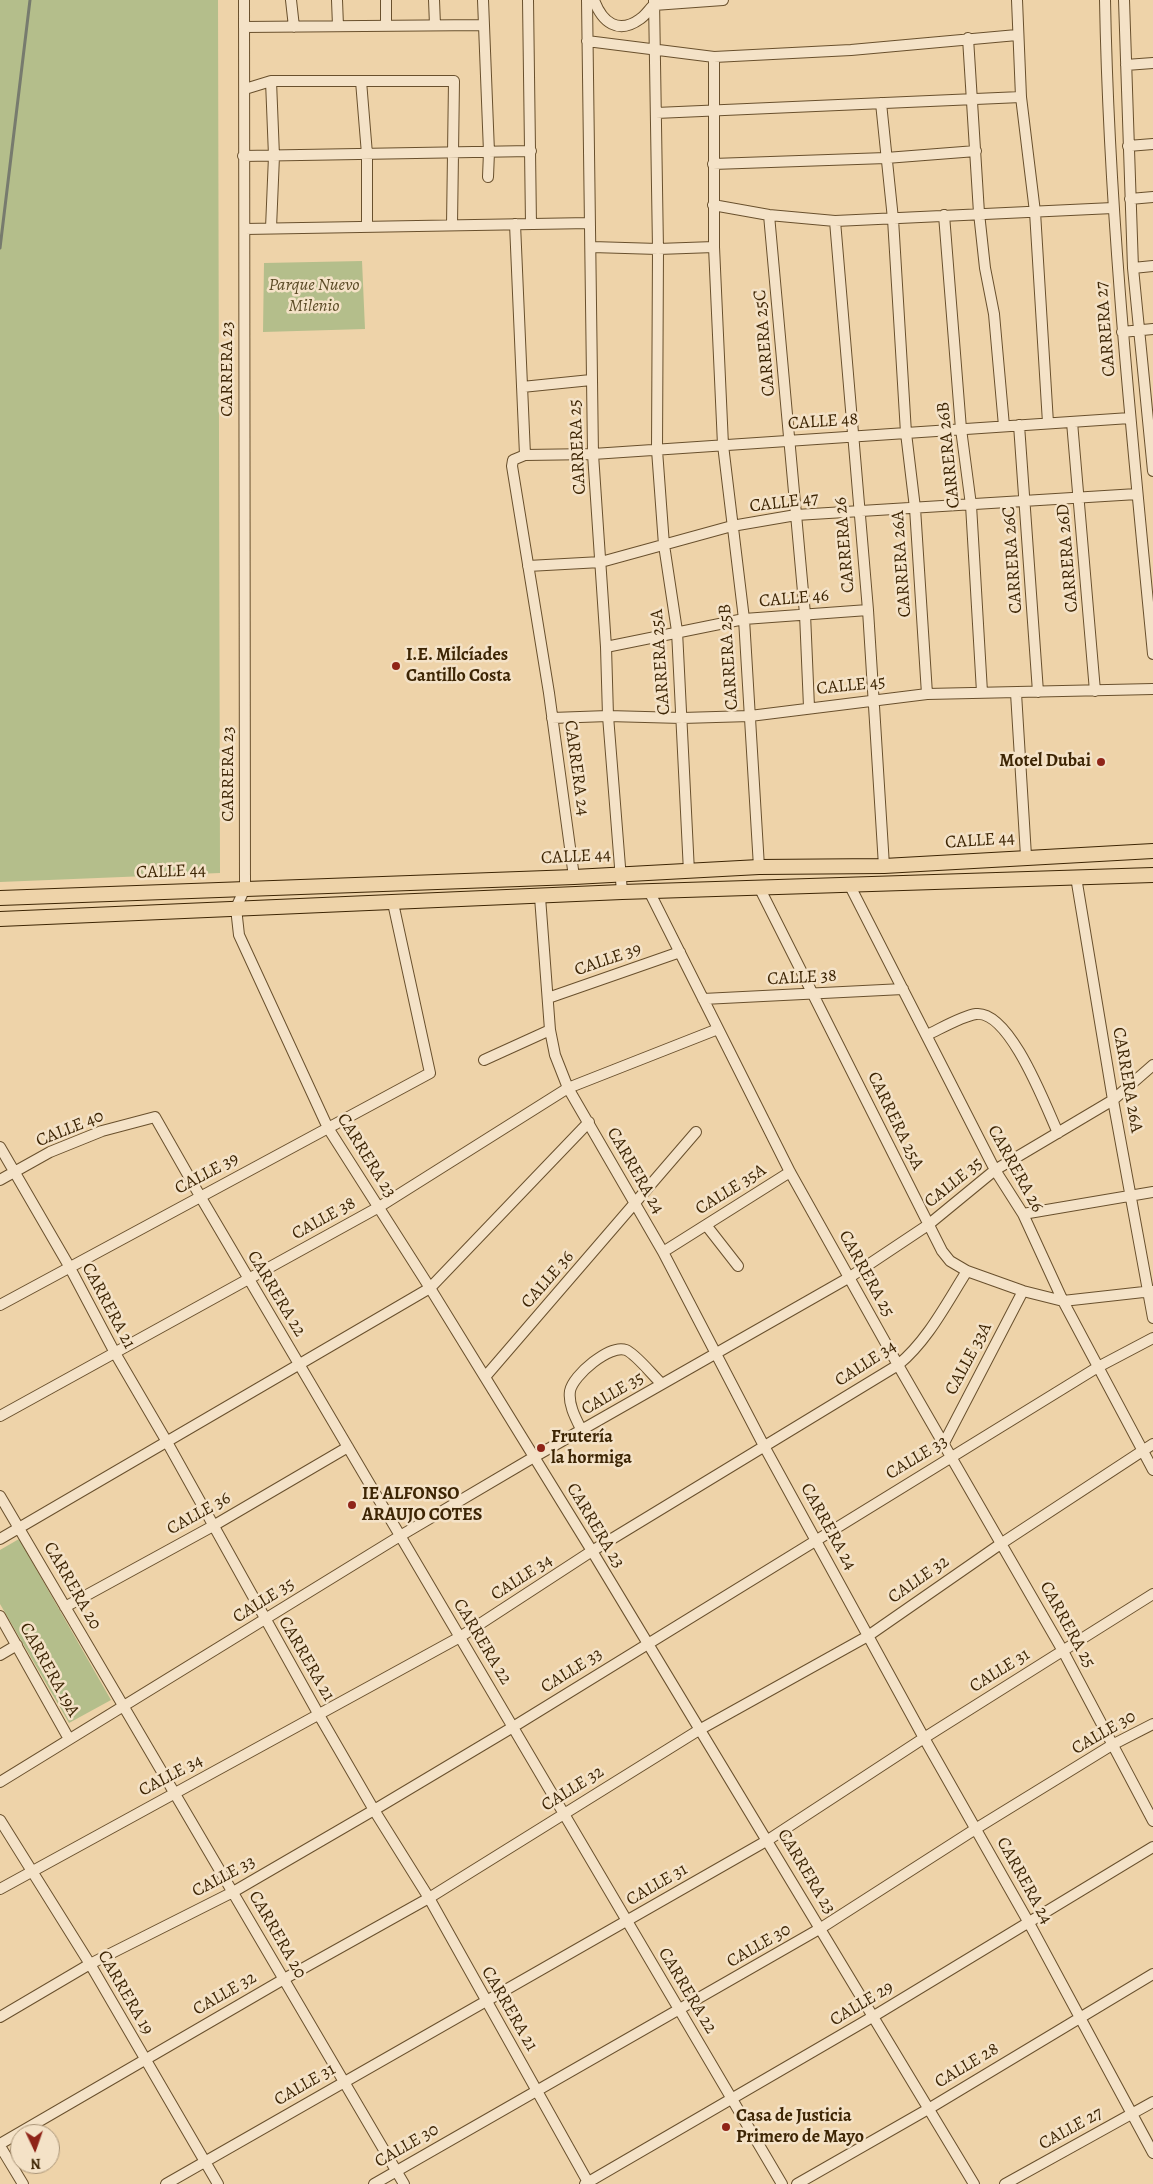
<!DOCTYPE html>
<meta charset="utf-8">
<style>
body{margin:0}
#map{position:relative;width:1153px;height:2184px;overflow:hidden;background:#eed3a9;font-family:Alegreya,serif}
canvas{display:block}
.north{position:absolute;left:10px;top:2124px;width:50px;height:50px;box-sizing:border-box;background:#f4e2c7;border:1px solid #ab9679;border-radius:50%;rotate:177deg;font-size:14px;font-weight:700;line-height:20px;text-align:center;color:#3d2504}
.north::after{content:'';display:block;margin:auto;width:18px;height:22px;background:#8f2418;clip-path:polygon(50% 0,100% 100%,50% 72%,0 100%)}
</style>
<div id="map">
<canvas width="1153" height="2184"></canvas>
<div class="north">N</div>
</div>
<script>
const c = document.querySelector('canvas').getContext('2d');
c.lineJoin = 'round';
function fillPath(path, color) {
  c.fillStyle = color;
  c.fill(path, 'evenodd');
}
function stroke(path, color, width, dash) {
  c.strokeStyle = color;
  c.lineWidth = width;
  c.lineCap = dash ? 'butt' : 'round';
  c.setLineDash(dash || []);
  c.stroke(path);
}
function write(font, color, halo, rows, align = 'center') {
  c.font = font + ' Alegreya,serif';
  c.lineWidth = 5;
  c.setLineDash([]);
  c.textBaseline = 'middle';
  c.strokeStyle = halo;
  c.fillStyle = color;
  for (const [text, x, y, turn = 0] of rows) {
    c.save();
    c.translate(x, y);
    c.rotate((+turn || 0) * Math.PI / 180);
    c.textAlign = isNaN(turn) ? turn : align;
    if (halo) c.strokeText(text, 0, 0);
    c.fillText(text, 0, 0);
    c.restore();
  }
}
const green = new Path2D(`
 M0,0H218L220,873L0,882Z
 M362,261L365,329L263,332L264,263Z
 M19,1539L111,1700L69,1723L0,1604V1550Z`);
const stream = new Path2D(`
 M0,248L30,0`);
const minor = new Path2D(`
 M244,0L245,888L236,908L239,935L328,1128L430,1288L592,1551L974,2184
 M291,0L294,27
 M337,0L338,26
 M386,0V26
 M434,0L435,25
 M483,0L489,152L488,177
 M528,0L531,224
 M587,0L593,454L606,647L608,716L622,892
 M594,0C602,22 618,35 640,19C646,15 649,9 654,5L723,0
 M654,0L658,249L657,450L664,545L677,631L689,872
 M1017,0L1021,97L1035,212L1048,423
 M1105,0C1109,219 1132,436 1153,654
 M1124,0L1133,268L1153,471
 M244,27L484,25
 M968,38L979,213L985,268L994,314L1004,426
 M587,41L714,57L851,50L1017,35
 M714,57V247L723,445L744,619L759,867
 M1126,65L1153,63
 M271,81L274,156L271,228
 M361,81L367,154V227
 M245,89L271,81H454L452,225
 M881,103L893,219L906,433L915,508L927,694
 M656,113L1021,97
 M1128,146L1153,144
 M243,156L531,151
 M713,164L886,158L976,151
 M1130,199L1153,197
 M713,205L769,215L835,221L1113,208
 M769,215L805,614L809,707
 M944,215L961,429L971,505L982,692
 M835,221L868,610L884,866
 M515,224L525,455
 M245,229L590,223
 M592,247L658,249L714,247
 M1133,268L1153,266
 M1122,332L1153,329
 M522,387L591,380
 M1072,422L1095,691
 M1019,425L1038,692
 M528,566L601,562L732,526L796,515L1137,494
 M606,647L744,619L868,610
 M1016,693L1026,856
 M552,718L608,716L682,718L750,716L927,694L1153,689
 M574,877L549,693L512,466L513,460L525,455L593,454L1130,418
 M1076,877L1113,1100L1153,1318
 M849,884L995,1170L1023,1214L1063,1301L1153,1470
 M759,887L942,1251L950,1261L967,1271L1023,1291L1063,1301L1153,1291
 M650,893L790,1172L898,1365L1063,1651L1153,1821
 M540,897L550,1030L555,1055L568,1088L663,1252L764,1446L924,1738L1029,1923L1153,2153
 M548,998L680,952
 M703,999L903,989
 M927,1035C940,1029 962,1016 976,1014C1010,1010 1046,1107 1058,1133
 M484,1060L550,1030
 M0,1147L69,1266L115,1353L167,1442L319,1715L374,1810L429,1898L589,2184
 M0,1180L50,1152L102,1131L155,1117L200,1196L782,2184
 M1023,1214L1153,1192
 M706,1225L738,1266
 M663,1252L790,1172
 M0,1305L430,1073L393,903
 M485,1377L696,1132
 M0,1416L379,1207L568,1088L718,1029
 M582,1431C576,1419 568,1405 570,1391C573,1375 610,1344 626,1350C636,1354 653,1376 662,1384
 M944,1443L1023,1291
 M0,1496L404,2184
 M0,1539L430,1288L589,1122
 M65,1607L213,1526L348,1447
 M0,1616L69,1739
 M0,1655L17,1645
 M0,1782L400,1536L534,1457L850,1277L928,1225L995,1170L1113,1100L1153,1065
 M0,1820L90,1964L218,2184
 M0,1889L460,1637L592,1551L898,1365C928,1340 946,1304 967,1271
 M0,2017L90,1964L233,1892L374,1810L513,1727L1098,1367L1153,1338
 M0,2144L284,1979L429,1898L699,1730L868,1636L1002,1543L1153,1444
 M0,2146L23,2184
 M166,2184L768,1840L924,1738L1153,1594
 M374,2184L821,1928L977,1828L1112,1745L1153,1724
 M585,2184L874,2016L1153,1847
 M797,2184L930,2108L1153,1974
 M1005,2184L1153,2102`);
const major = new Path2D(`
 M0,898L574,877L759,867L884,866L1153,851
 M0,919L622,892L1153,875`);
const markers = [
 [396,666,5,"#8f2418"],
 [1101,762,5,"#8f2418"],
 [541,1448,5,"#8f2418"],
 [352,1505,5,"#8f2418"],
 [726,2127,5,"#8f2418"]
];
const parkNames = [
 ["Parque Nuevo",314,286],
 ["Milenio",314,307]
];
const streetNames = [
 ["CARRERA 27",1106,329,-95],
 ["CARRERA 25C",765,343,-95],
 ["CARRERA 23",228,369,-90],
 ["CALLE 48",823,422,-4],
 ["CARRERA 25",578,447,-93],
 ["CARRERA 26B",949,455,-96],
 ["CALLE 47",784,503,-7],
 ["CARRERA 26",845,545,-95],
 ["CARRERA 26D",1068,558,-95],
 ["CARRERA 26C",1013,560,-94],
 ["CARRERA 26A",902,564,-94],
 ["CALLE 46",794,599,-5],
 ["CARRERA 25B",729,657,-94],
 ["CARRERA 25A",661,662,-94],
 ["CALLE 45",851,686,-6],
 ["CARRERA 24",576,768,82],
 ["CARRERA 23",229,774,-90],
 ["CALLE 44",980,841,-4],
 ["CALLE 44",576,857,-3],
 ["CALLE 44",171,872,-2],
 ["CALLE 39",608,960,-19],
 ["CALLE 38",802,978,-3],
 ["CARRERA 26A",1127,1080,80],
 ["CARRERA 25A",895,1121,64],
 ["CALLE 40",70,1129,-22],
 ["CARRERA 23",366,1156,58],
 ["CARRERA 26",1015,1169,61],
 ["CARRERA 24",635,1171,60],
 ["CALLE 39",207,1174,-28],
 ["CALLE 35",954,1183,-39],
 ["CALLE 35A",731,1190,-32],
 ["CALLE 38",324,1219,-29],
 ["CARRERA 25",866,1274,61],
 ["CALLE 36",548,1280,-49],
 ["CARRERA 22",276,1294,59],
 ["CARRERA 21",108,1306,62],
 ["CALLE 33A",969,1359,-62],
 ["CALLE 34",866,1364,-33],
 ["CALLE 35",613,1394,-30],
 ["CALLE 33",917,1458,-31],
 ["CALLE 36",199,1514,-29],
 ["CARRERA 23",595,1526,59],
 ["CARRERA 24",828,1527,61],
 ["CALLE 34",522,1578,-33],
 ["CALLE 32",919,1580,-35],
 ["CARRERA 20",72,1586,60],
 ["CALLE 35",264,1601,-32],
 ["CARRERA 25",1067,1625,61],
 ["CARRERA 22",482,1642,59],
 ["CARRERA 21",306,1659,60],
 ["CARRERA 19A",49,1670,61],
 ["CALLE 33",572,1671,-32],
 ["CALLE 31",1000,1671,-32],
 ["CALLE 30",1104,1733,-30],
 ["CALLE 34",171,1776,-28],
 ["CALLE 32",573,1789,-32],
 ["CARRERA 23",806,1872,59],
 ["CALLE 33",224,1877,-28],
 ["CARRERA 24",1024,1881,61],
 ["CALLE 31",657,1885,-30],
 ["CARRERA 20",277,1935,60],
 ["CALLE 30",759,1946,-30],
 ["CARRERA 22",687,1991,59],
 ["CARRERA 19",125,1993,60],
 ["CALLE 32",225,1994,-30],
 ["CALLE 29",862,2004,-31],
 ["CARRERA 21",509,2009,60],
 ["CALLE 28",967,2066,-31],
 ["CALLE 31",305,2085,-30],
 ["CALLE 27",1071,2129,-29],
 ["CALLE 30",407,2146,-30]
];
const poiNames = [
 ["I.E. Milcíades",406,656],
 ["Cantillo Costa",406,677],
 ["Motel Dubai",1091,762,"right"],
 ["Frutería",551,1438],
 ["la hormiga",551,1459],
 ["IE ALFONSO",362,1495],
 ["ARAUJO COTES",362,1516],
 ["Casa de Justicia",736,2117],
 ["Primero de Mayo",736,2138]
];
fillPath(green, '#b4be8b');
stroke(stream, '#777b6e', 3);
stroke(minor, '#69502d', 12);
stroke(major, '#3d2504', 16);
stroke(minor, '#f4e2c7', 10);
stroke(major, '#eed3a9', 14);
for (const [x, y, r, color] of markers) {
  const dot = new Path2D();
  dot.arc(x, y, r, 0, 2 * Math.PI);
  c.fillStyle = color;
  c.fill(dot);
  stroke(dot, '#f4e2c7', 2);
}
write('italic 18px', '#5b4b26', '#f4e2c7', parkNames);
write('18px', '#3d2504', '#f4e2c7', streetNames);
write('bold 18px', '#3d2504', '#f4e2c7', poiNames, 'left');
</script>
